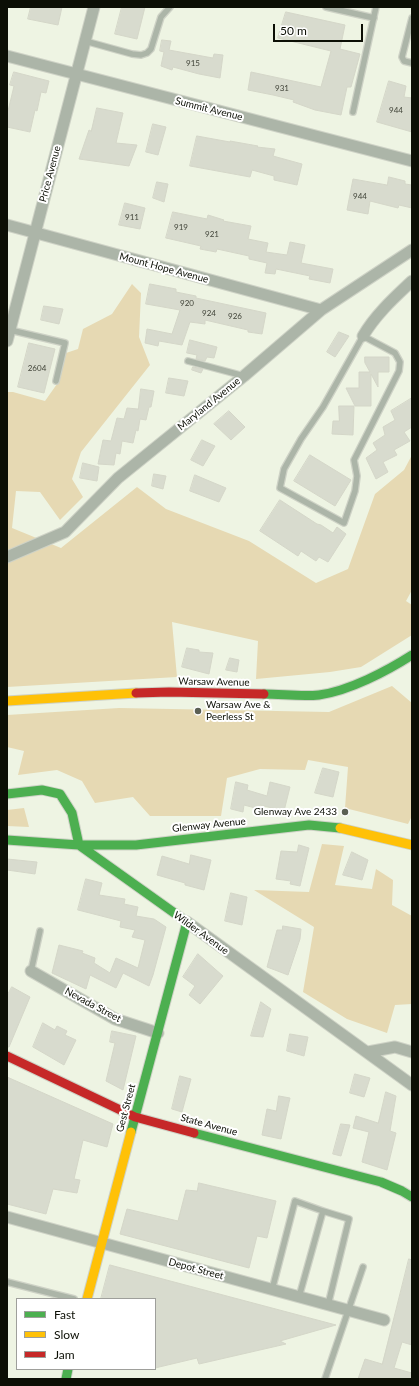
<!DOCTYPE html>
<style>
body{margin:0}
#map{position:relative;width:419px;height:1386px;overflow:hidden;background:#eef4e3;font-family:Lato,sans-serif}
canvas{display:block}
.frame{position:absolute;inset:0;border:8px solid #0c0f05;pointer-events:none}
.legend{position:absolute;left:16px;top:1298px;width:140px;height:72px;box-sizing:border-box;background:#fff;border:1px solid #9e9f9b;margin:0;padding:5px 7px;list-style:none;font-size:12px;color:#0c0f05}
.legend li{display:flex;align-items:center;gap:8px;height:20px}
.legend b{width:20px;border:1px solid #9e9f9b}
.scale{position:absolute;left:273px;top:24px;width:90px;height:18px;box-sizing:border-box;border:2px solid #0c0f05;border-top:0;padding-left:5px;font-size:12px;line-height:14px;white-space:nowrap;color:#0c0f05;-webkit-text-stroke:3px #fff;paint-order:stroke}
</style>
<div id="map">
<canvas width="419" height="1386"></canvas>
<div class="frame"></div>
<ul class="legend">
<li><b style="height:5px;background:#4caf50"></b>Fast</li>
<li><b style="height:5px;background:#ffc107"></b>Slow</li>
<li><b style="height:5px;background:#c62828"></b>Jam</li>
</ul>
<div class="scale">50 m</div>
</div>
<script>
const c = document.querySelector('canvas').getContext('2d');
c.lineJoin = 'round';
function fillPath(path, color) {
  c.fillStyle = color;
  c.fill(path, 'evenodd');
}
function stroke(path, color, width, dash) {
  c.strokeStyle = color;
  c.lineWidth = width;
  c.lineCap = dash ? 'butt' : 'round';
  c.setLineDash(dash || []);
  c.stroke(path);
}
function write(font, color, halo, rows, align = 'center') {
  c.font = font + ' Lato,sans-serif';
  c.lineWidth = 4;
  c.setLineDash([]);
  c.textBaseline = 'middle';
  c.strokeStyle = halo;
  c.fillStyle = color;
  for (const [text, x, y, turn = 0] of rows) {
    c.save();
    c.translate(x, y);
    c.rotate((+turn || 0) * Math.PI / 180);
    c.textAlign = isNaN(turn) ? turn : align;
    if (halo) c.strokeText(text, 0, 0);
    c.fillText(text, 0, 0);
    c.restore();
  }
}
const forest = new Path2D(`
 M132,284L141,293L139,337L150,365L81,452L72,479L83,497L60,520L40,492L16,491L12,528L61,548L137,487L166,509L249,541L316,583L348,569L375,494L404,470L412,455V590L406,601L412,605V635L361,667L330,672L256,679L258,641L172,622L177,677L7,687V392H13L45,401L57,384L66,353L78,349L83,329L112,314Z
 M392,686L412,703V816L408,824L345,808L348,767L308,760L305,770L260,769L227,778L221,816H150L133,797L95,803L82,781L57,770L18,775L24,751L7,747V715L119,708L329,712Z
 M24,808L29,827L7,826V810Z
 M322,844L344,846L335,885L372,889L376,869L393,880L392,905L412,916V1004L395,1005L387,1033L347,1019L303,992L314,927L254,890L309,892Z`);
const building = new Path2D(`
 M31,7H62L58,25L28,19Z
 M122,7H145L137,39L115,34Z
 M286,12L345,25L340,49L360,54L351,87H347L341,115L315,110L293,102L294,100L273,95L248,90L251,72L321,87L331,51L278,38Z
 M162,40L171,41L169,50L213,58L214,54L223,55L220,78L199,74L173,67L172,70L161,66L164,52L160,51Z
 M14,72L49,81L46,93L41,92L37,111L35,110L30,132L7,127V110L8,111L14,86L10,85Z
 M389,81L406,86L404,97L412,98V132L377,122Z
 M97,108L123,113L116,143L137,145L129,166L79,159L89,130L91,131Z
 M153,124L166,127L158,155L146,152Z
 M197,136L230,142V141L258,146L257,147L275,149L273,156L302,164L297,185L274,180V176L252,170L250,177L190,166Z
 M389,177L405,181V184L412,185V208L399,205L398,208L370,201L368,214L347,210L353,179L387,185Z
 M157,182L168,184L164,202L153,198Z
 M125,203L145,208L140,229L119,225Z
 M173,212L207,219L208,215L224,220L223,221L251,226L248,239L268,243L266,252L287,255L290,242L305,245L301,263L333,269L330,283L309,279L310,276L276,269L275,274L265,273L267,263L249,259V256L217,249L216,252L200,249L201,246L166,238Z
 M150,284L176,289V292L196,296V298L266,313L262,334L248,332V330L205,320V324L190,322L182,345L159,341L158,346L145,343L147,329L172,334L180,310L146,304Z
 M44,306L63,309L59,324L41,320Z
 M339,332L349,336L335,357L327,352Z
 M190,340L217,347L214,358L207,357L205,361L196,359L197,355L187,353Z
 M29,343L55,349L44,393L18,387Z
 M365,357H389V372H378V387L371,374V406H355L346,388H359V372H370L365,363Z
 M193,367L203,369L201,373L192,370Z
 M169,378L188,381L184,396L166,393Z
 M141,389L154,391L151,407H149L146,420L140,419L138,431L136,430L133,443L122,441L120,454L116,453L114,465L98,464L103,440L111,441L117,418L124,419L127,408L138,409Z
 M412,398V427L404,432L410,441L394,450L397,455L383,462L388,472L376,479L366,458L377,450L373,443L385,435L383,427L395,420L391,411Z
 M339,406H354L353,435L332,434L333,421H339Z
 M229,411L245,427L231,440L214,424Z
 M202,440L215,446L203,466L191,460Z
 M310,455L351,480L335,506L294,481Z
 M83,463L99,467L97,481L80,478Z
 M154,474L166,476L163,489L152,486Z
 M195,475L226,488L219,502L190,491Z
 M280,500L317,524L321,525L333,533L337,527L346,534L328,562L319,557L316,561L301,551L298,556L260,531Z
 M187,648L199,650V652L213,653L209,674L182,667Z
 M230,658L239,660L237,672L226,670Z
 M323,768L339,772L333,797L315,793Z
 M236,782L248,785L247,790L267,796L270,782L290,787L284,811L260,805L259,809L244,805L243,812L231,809Z
 M299,845L309,848L300,886L290,884L291,881L276,879L281,851L297,852Z
 M352,852L368,860L362,880L343,875Z
 M191,855L211,860L204,890L185,885V883L157,875L162,856L189,864Z
 M7,859L37,862L35,874L7,870Z
 M86,879L102,883L99,895L125,899L124,904L138,907L136,916L154,919L166,927L153,975L149,986L123,973L116,988L90,975L86,989L52,973L59,945L83,951L82,953L95,958L94,963L110,973L116,958L138,968L145,940L132,937L135,930L120,927L121,921L78,910Z
 M231,893L247,897L242,925L225,921Z
 M283,926L301,929L300,939L288,975L267,967L277,930H282Z
 M198,954L223,976L200,1004L189,995L195,986L183,977Z
 M12,987L30,997L9,1047H7V996Z
 M261,1002L271,1009L263,1037L251,1036Z
 M43,1023L55,1030L57,1026L67,1031L65,1035L76,1040L64,1065L33,1047Z
 M112,1031L136,1036L123,1090L106,1081L115,1043L110,1042Z
 M290,1034L308,1037L304,1056L287,1051Z
 M355,1074L370,1078L364,1097L350,1093Z
 M180,1076L191,1079L182,1112L172,1109Z
 M7,1077L113,1124L107,1147L83,1140L74,1179L80,1180L77,1193L53,1189L46,1214L7,1204Z
 M386,1092L396,1096L390,1131L396,1133L387,1170L362,1162L369,1132L353,1128L356,1116L378,1123Z
 M279,1096L290,1098L281,1139L262,1135L267,1109L276,1111Z
 M341,1124L350,1125L341,1156L333,1154Z
 M199,1183L276,1201L267,1238L257,1236L249,1268L120,1234L127,1209L178,1221L186,1190L197,1191Z
 M409,1259L412,1260V1345L402,1342L394,1368L412,1373V1379H358L365,1359L382,1364Z
 M110,1265L336,1325L280,1341L286,1344L199,1364L197,1358L155,1368V1299H101Z`);
const lane = new Path2D(`
 M326,7L374,18
 M412,18L402,57L404,61L412,63
 M85,41L132,54L141,55L147,53L151,49L161,17L170,7
 M353,112L376,7
 M10,330L65,343L56,381
 M363,336L395,353L400,362L399,371L354,460L357,476L355,491L344,523L280,488L284,469L301,439L323,407Z
 M188,361L244,376
 M31,971L40,931
 M7,1282L74,1299
 M272,1290L295,1201L323,1211
 M299,1297L323,1211L349,1219L328,1305
 M325,1379L363,1267`);
const street = new Path2D(`
 M7,56L412,161
 M7,225L321,310
 M363,336C376,314 394,298 412,281
 M7,341L94,7
 M7,557L65,532L118,478L244,376L321,310L412,250
 M187,922L412,1085
 M31,971L115,1019L158,1033
 M368,1052L395,1047L412,1052
 M7,1217L384,1320`);
const fast = new Path2D(`
 M264,694C282,694 301,697 319,695C349,691 387,671 412,655
 M7,794L42,790L60,794L72,813L79,845L187,922L131,1132
 M7,840L79,845H136L309,825L340,828
 M194,1133L381,1182L402,1191L412,1197
 M66,1379L68,1369`);
const slow = new Path2D(`
 M7,701L136,693
 M340,828L412,845
 M87,1299L131,1132`);
const jam = new Path2D(`
 M136,693L169,692L264,694
 M7,1056L135,1117L194,1133`);
const markers = [
 [198,711,4,"#5b5f53"],
 [345,812,4,"#5b5f53"]
];
const numberNames = [
 ["915",193,63],
 ["931",282,88],
 ["944",396,110],
 ["944",360,196],
 ["911",132,217],
 ["919",181,227],
 ["921",212,234],
 ["920",187,303],
 ["924",209,313],
 ["926",235,316],
 ["2604",37,368]
];
const streetNames = [
 ["Summit Avenue",209,109,14],
 ["Price Avenue",50,174,-75],
 ["Mount Hope Avenue",164,268,15],
 ["Maryland Avenue",209,404,-39],
 ["Warsaw Avenue",214,682,1],
 ["Glenway Avenue",209,825,-6],
 ["Wilder Avenue",201,933,36],
 ["Nevada Street",93,1005,28],
 ["Gest Street",126,1108,-75],
 ["State Avenue",209,1125,15],
 ["Depot Street",196,1269,15]
];
const poiNames = [
 ["Warsaw Ave &",206,705],
 ["Peerless St",206,717],
 ["Glenway Ave 2433",337,812,"right"]
];
fillPath(forest, '#e6d9b3');
fillPath(building, '#d8dbce');
stroke(building, '#d4d6c8', 1);
stroke(lane, '#ced2c6', 8);
stroke(street, '#ced2c6', 13);
stroke(fast, '#ced2c6', 11);
stroke(slow, '#ced2c6', 11);
stroke(jam, '#ced2c6', 11);
stroke(lane, '#acb5a8', 5.5);
stroke(street, '#acb5a8', 11);
stroke(fast, '#4caf50', 9);
stroke(slow, '#ffc107', 9);
stroke(jam, '#c62828', 9);
for (const [x, y, r, color] of markers) {
  const dot = new Path2D();
  dot.arc(x, y, r, 0, 2 * Math.PI);
  c.fillStyle = color;
  c.fill(dot);
  stroke(dot, '#fff', 1.5);
}
write('8px', '#414439', null, numberNames);
write('10px', '#0c0f05', '#fff', streetNames);
write('10px', '#0c0f05', '#fff', poiNames, 'left');
</script>
